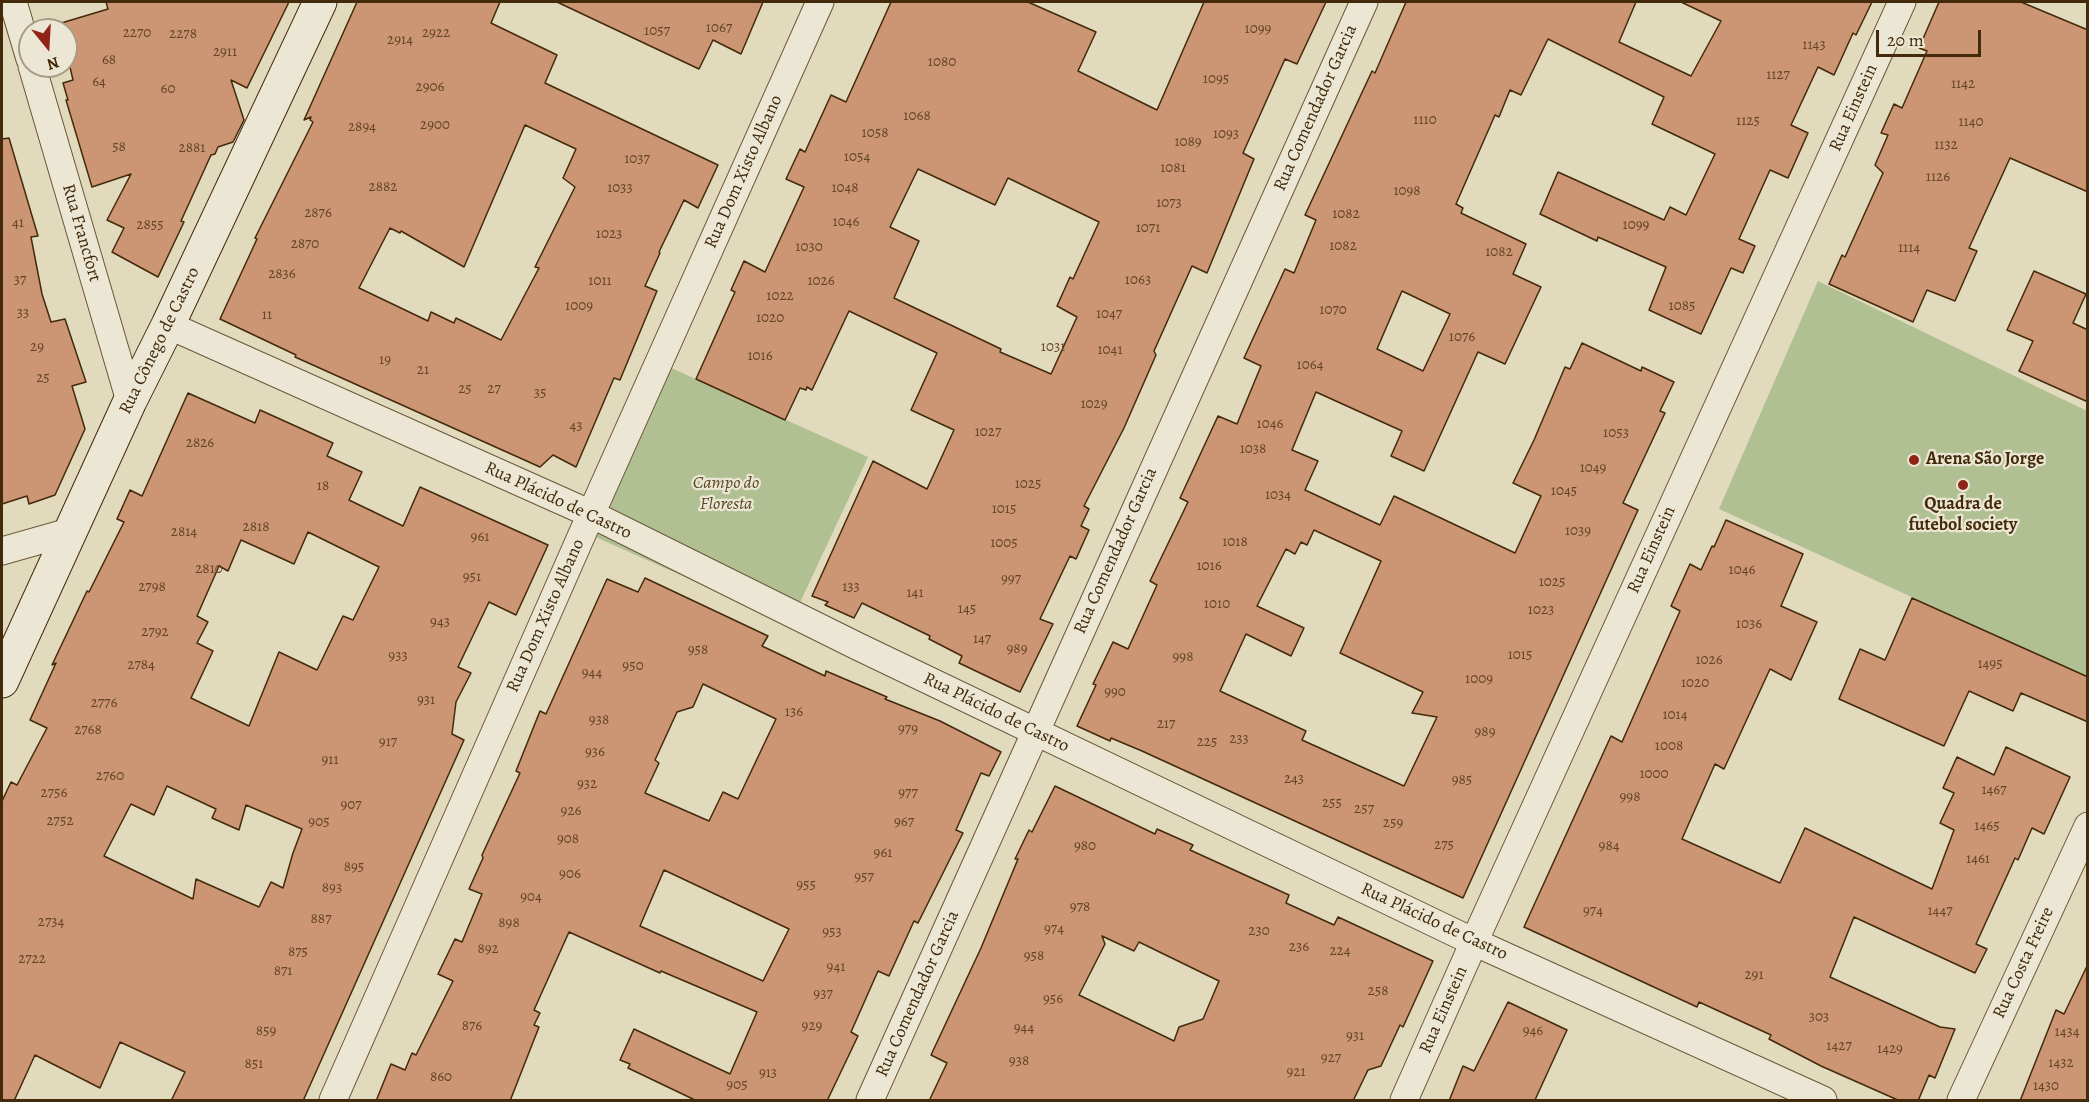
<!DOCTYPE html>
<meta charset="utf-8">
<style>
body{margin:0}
#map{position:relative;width:2089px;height:1102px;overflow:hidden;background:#e2dabd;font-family:Alegreya,serif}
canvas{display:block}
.frame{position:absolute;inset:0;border:3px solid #422a0b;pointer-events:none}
.north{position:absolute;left:18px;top:18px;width:60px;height:60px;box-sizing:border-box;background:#ece7d4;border:2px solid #a89b84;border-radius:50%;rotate:162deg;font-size:16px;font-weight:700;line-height:24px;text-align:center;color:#422a0b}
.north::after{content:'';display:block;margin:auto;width:21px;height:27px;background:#8f2418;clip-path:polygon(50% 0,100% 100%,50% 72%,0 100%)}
.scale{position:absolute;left:1876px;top:30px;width:105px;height:27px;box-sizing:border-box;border:3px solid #422a0b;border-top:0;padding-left:8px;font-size:18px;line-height:21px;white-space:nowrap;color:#422a0b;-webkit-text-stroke:4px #ece7d4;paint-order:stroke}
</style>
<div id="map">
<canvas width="2089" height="1102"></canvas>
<div class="frame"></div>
<div class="north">N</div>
<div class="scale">20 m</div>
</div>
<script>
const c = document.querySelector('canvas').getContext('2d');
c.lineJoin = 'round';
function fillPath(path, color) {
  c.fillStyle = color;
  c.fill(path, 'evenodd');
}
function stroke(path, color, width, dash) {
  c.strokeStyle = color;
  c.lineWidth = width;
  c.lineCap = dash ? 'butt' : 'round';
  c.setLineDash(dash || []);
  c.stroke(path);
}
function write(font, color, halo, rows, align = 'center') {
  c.font = font + ' Alegreya,serif';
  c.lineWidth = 4.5;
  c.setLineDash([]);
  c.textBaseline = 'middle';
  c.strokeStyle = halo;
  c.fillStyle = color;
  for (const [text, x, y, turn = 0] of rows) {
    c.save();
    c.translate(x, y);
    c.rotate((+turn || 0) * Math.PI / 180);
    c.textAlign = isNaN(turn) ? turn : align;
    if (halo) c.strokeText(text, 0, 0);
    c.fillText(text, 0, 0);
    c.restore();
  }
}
const green = new Path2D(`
 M1818,281L2087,411V677L1719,509Z
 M658,362L868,457L790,624L582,531Z`);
const building = new Path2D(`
 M106,2H289L247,88L231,80L244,120L233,142L218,147L215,154L211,155L181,221L184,222L158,277L112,252L124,228L107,220L131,174L92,187L66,100H68L63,83L73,80L66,50V30H60L58,24L108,9Z
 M357,2H500L491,23L557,55L545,83L718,165L698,208L684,200L659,252L660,253L645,286L657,291L620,380L614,378L576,467L553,455L540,467L295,357L296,355L220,319L257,239L255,238L313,122L310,120L311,117L304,120ZM525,125L576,149L563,178L575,187L535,267L539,268L501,340L456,318L454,323L431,312L428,321L359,288L390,228L400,233L401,231L464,267Z
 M557,2H763L741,54L713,40L699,69Z
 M891,2H1028L1096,32L1078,71L1157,110L1204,2H1326L1297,64L1285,59L1243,153L1254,159L1207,273L1192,266L1154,351L1156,355L1124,428L1084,506L1089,509L1081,526L1089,530L1076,559L1070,556L1040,619L1053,624L1020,692L959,663L962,656L929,639L930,636L862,603L854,618L825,605L828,602L812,596L873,461L927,489L954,430L911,410L937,353L849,311L812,390L807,387L806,390L800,388L785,420L696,379L735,292L731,290L744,261L765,272L804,187L786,179L800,149L805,152L831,95L846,102ZM918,169L995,205L1008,178L1099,222L1073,279L1070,277L1057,306L1077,317L1051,374L1000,352L1001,349L894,298L919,241L890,227Z
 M1406,2H1636L1619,42L1691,76L1721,21L1681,2H1872L1856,35L1853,33L1834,75L1818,67L1791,125L1808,133L1788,178L1770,170L1739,239L1755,246L1743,273L1731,268L1701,334L1649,310L1666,267L1598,237L1597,241L1540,214L1558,172L1664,220L1670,207L1686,215L1715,154L1652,124L1664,97L1548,39L1521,95L1510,90L1499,117L1495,115L1456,204L1463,208L1461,213L1526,244L1513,274L1541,287L1505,364L1478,352L1424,471L1391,456L1402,431L1316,392L1292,450L1318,461L1305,490L1380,525L1394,496L1515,553L1541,496L1513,483L1534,440L1565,367L1570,369L1582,343L1641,371L1642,367L1674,382L1660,411L1665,413L1623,503L1638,510L1463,898L1142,751L1111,738L1110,741L1077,726L1096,685L1093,684L1113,642L1128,649L1157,585L1150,581L1188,502L1180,498L1218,416L1237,424L1261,366L1244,358L1285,269L1294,273L1316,220L1305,215L1372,71L1375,73ZM1402,291L1450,314L1423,371L1377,349ZM1314,530L1381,561L1340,653L1423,692L1412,713L1437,717L1404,786L1302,740L1306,731L1220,691L1246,634L1291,656L1304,628L1257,606L1286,549L1295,554L1301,542L1307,545Z
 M1939,2H2021L2088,30V192L2010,158L1969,248L1977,251L1955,301L1927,290L1913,322L1829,284L1842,255L1845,257L1883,173L1875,165L1888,135L1881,133L1894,104L1902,108L1927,51L1919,48Z
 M9,138L38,236L31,237L42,294L51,322L65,319L86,382L72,386L85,429L55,495L29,504L27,496L2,504V139Z
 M2034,271L2086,294L2073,323L2088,330V402L2019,371L2033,341L2007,330Z
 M188,393L255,423L260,410L333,443L327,456L362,472L349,500L403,526L420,487L548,545L516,615L489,602L458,667L471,673L456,702L452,734L464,740L303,1101H171L185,1072L120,1042L100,1088L35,1055L14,1101H2V801L11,782L17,785L47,728L30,720L56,663L52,665L87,591L89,592L124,522L117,519L130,490L142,496ZM308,532L379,567L353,620L343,616L317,670L279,652L249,726L191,698L213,651L197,643L208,622L197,616L219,566L228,571L241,540L294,564ZM167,786L216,809L212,818L239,830L246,805L302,829L293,853L283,888L271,882L259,907L196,879L193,899L104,856L131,804L154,815Z
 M1726,520L1803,554L1781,606L1817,622L1791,680L1770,669L1724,769L1715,764L1682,839L1780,883L1805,828L1932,889L1954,830L1940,823L1954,793L1943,788L1957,757L1994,775L2006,747L2070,777L2044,834L2032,828L2018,860L2015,858L1976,944L1987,949L1975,973L1854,917L1830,977L1940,1027L1955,1029L1935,1078L1929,1075L1918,1101H1900L1821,1066L1769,1039L1771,1035L1699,1002L1697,1007L1524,927L1611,736L1622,742L1680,611L1671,606L1690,564L1701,570L1712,546L1714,547Z
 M645,578L768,636L762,646L825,676L826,671L887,697L885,699L940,721L1001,752L989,776L981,773L956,830L963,833L918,923L914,921L889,976L878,971L851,1032L858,1036L827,1101H697L628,1068L630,1064L620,1060L634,1029L730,1074L757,1012L661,971L660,973L569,932L534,1010L540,1013L534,1025L539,1027L510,1101H376L391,1064L405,1070L412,1053L416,1055L453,981L438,974L455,939L462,942L482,894L469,889L483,858L482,855L520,773L516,771L540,711L546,714L607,579L638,592ZM703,684L776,719L738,799L723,792L709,821L645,793L659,763L655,760L677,712L693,707ZM664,870L789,929L763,981L640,926Z
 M1912,598L2088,677V722L2021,693L2013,711L1969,691L1944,746L1839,699L1860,649L1885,660Z
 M1055,786L1155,834L1157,829L1193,845L1190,850L1289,895L1286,903L1334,925L1338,917L1433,961L1403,1027L1400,1025L1381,1066L1368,1070L1353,1101H929L947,1063L931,1055L981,948L1018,859H1015L1029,830L1032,832ZM1102,936L1134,951L1139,942L1219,981L1203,1019L1179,1027L1174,1041L1079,995L1105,944Z
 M2088,964V1101H2020L2056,1010L2064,1014Z
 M1508,1002L1567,1030L1535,1100L1537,1101H1449L1463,1066L1474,1071Z`);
const minor = new Path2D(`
 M13,2L30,59
 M32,66L130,401
 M168,325L591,514L857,646L1474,942L1823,1100
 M2,551L69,532
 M333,1100L591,514L820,2
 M870,1100L1364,2
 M1404,1100L1474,942L1902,2
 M1961,1100L2088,826`);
const secondary = new Path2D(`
 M2,681L130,401L168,325L320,2`);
const markers = [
 [1914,460,6,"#8f2418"],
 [1963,485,6,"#8f2418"]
];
const numberNames = [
 ["1067",719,28],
 ["1099",1258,29],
 ["1057",657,31],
 ["2270",137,33],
 ["2922",436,33],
 ["2278",183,34],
 ["2914",400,40],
 ["1143",1814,45],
 ["2911",225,52],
 ["68",109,60],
 ["1080",942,62],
 ["1127",1778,75],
 ["1095",1216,79],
 ["64",99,82],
 ["1142",1963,84],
 ["2906",430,87],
 ["60",168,89],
 ["1068",917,116],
 ["1110",1425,120],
 ["1125",1748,121],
 ["1140",1971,122],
 ["2900",435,125],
 ["2894",362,127],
 ["1058",875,133],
 ["1093",1226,134],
 ["1089",1188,142],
 ["1132",1946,145],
 ["58",119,147],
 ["2881",192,148],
 ["1054",857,157],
 ["1037",637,159],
 ["1081",1173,168],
 ["1126",1938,177],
 ["2882",383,187],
 ["1033",620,188],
 ["1048",845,188],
 ["1098",1407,191],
 ["1073",1169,203],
 ["2876",318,213],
 ["1082",1346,214],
 ["1046",846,222],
 ["41",18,223],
 ["2855",150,225],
 ["1099",1636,225],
 ["1071",1148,228],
 ["1023",609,234],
 ["2870",305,244],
 ["1082",1343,246],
 ["1030",809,247],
 ["1114",1909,248],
 ["1082",1499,252],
 ["2836",282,274],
 ["37",20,280],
 ["1063",1138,280],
 ["1011",600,281],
 ["1026",821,281],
 ["1022",780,296],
 ["1009",579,306],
 ["1085",1682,306],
 ["1070",1333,310],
 ["33",23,313],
 ["1047",1109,314],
 ["11",267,315],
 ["1020",770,318],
 ["1076",1462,337],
 ["29",37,347],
 ["1031",1053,347],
 ["1041",1110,350],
 ["1016",760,356],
 ["19",385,360],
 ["1064",1310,365],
 ["21",423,370],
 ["25",43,378],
 ["25",465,389],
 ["27",494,389],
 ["35",540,393],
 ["1029",1094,404],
 ["1046",1270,424],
 ["43",576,426],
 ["1027",988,432],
 ["1053",1616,433],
 ["2826",200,443],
 ["1038",1253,449],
 ["1049",1593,468],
 ["1025",1028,484],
 ["18",323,486],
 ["1045",1564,491],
 ["1034",1278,495],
 ["1015",1004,509],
 ["2818",256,527],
 ["1039",1578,531],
 ["2814",184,532],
 ["961",480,537],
 ["1018",1235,542],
 ["1005",1004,543],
 ["1016",1209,566],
 ["2810",209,569],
 ["1046",1742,570],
 ["951",472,577],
 ["997",1011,579],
 ["1025",1552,582],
 ["2798",152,587],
 ["133",851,587],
 ["141",915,593],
 ["1010",1217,604],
 ["145",967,609],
 ["1023",1541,610],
 ["943",440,622],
 ["1036",1749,624],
 ["2792",155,632],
 ["147",982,639],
 ["989",1017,649],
 ["958",698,650],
 ["1015",1520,655],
 ["933",398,656],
 ["998",1183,657],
 ["1026",1709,660],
 ["1495",1990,664],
 ["2784",141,665],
 ["950",633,666],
 ["944",592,673],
 ["1009",1479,679],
 ["1020",1695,683],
 ["990",1115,692],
 ["931",426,700],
 ["2776",104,703],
 ["136",794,712],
 ["1014",1675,715],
 ["938",599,720],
 ["217",1166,724],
 ["979",908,729],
 ["2768",88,730],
 ["989",1485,732],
 ["233",1239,739],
 ["917",388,742],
 ["225",1207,742],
 ["1008",1669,746],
 ["936",595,752],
 ["911",330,760],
 ["1000",1654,774],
 ["2760",110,776],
 ["243",1294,779],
 ["985",1462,780],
 ["932",587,784],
 ["1467",1994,790],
 ["2756",54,793],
 ["977",908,793],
 ["998",1630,797],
 ["255",1332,803],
 ["907",351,805],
 ["257",1364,809],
 ["926",571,811],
 ["2752",60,821],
 ["905",319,822],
 ["967",904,822],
 ["259",1393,823],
 ["1465",1987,826],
 ["908",568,839],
 ["275",1444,845],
 ["980",1085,846],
 ["984",1609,846],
 ["961",883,853],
 ["1461",1978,859],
 ["895",354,867],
 ["906",570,874],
 ["957",864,877],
 ["955",806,885],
 ["893",332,888],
 ["904",531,897],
 ["978",1080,907],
 ["974",1593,911],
 ["1447",1940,911],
 ["887",321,919],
 ["2734",51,922],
 ["898",509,923],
 ["974",1054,929],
 ["230",1259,931],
 ["953",832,932],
 ["236",1299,947],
 ["892",488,949],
 ["224",1340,951],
 ["875",298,952],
 ["958",1034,956],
 ["2722",32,959],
 ["941",836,967],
 ["871",283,971],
 ["291",1754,975],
 ["258",1378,991],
 ["937",823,994],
 ["956",1053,999],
 ["303",1819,1017],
 ["876",472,1026],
 ["929",812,1026],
 ["944",1024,1028],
 ["859",266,1031],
 ["946",1533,1031],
 ["1434",2067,1032],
 ["931",1355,1036],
 ["1427",1839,1046],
 ["1429",1890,1049],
 ["927",1331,1058],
 ["938",1019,1061],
 ["1432",2061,1063],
 ["851",254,1064],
 ["921",1296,1072],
 ["913",768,1073],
 ["860",441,1077],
 ["905",737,1085],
 ["1430",2046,1086]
];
const streetNames = [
 ["Rua Comendador Garcia",1316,108,-66],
 ["Rua Einstein",1854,108,-66],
 ["Rua Dom Xisto Albano",744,172,-66],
 ["Rua Francfort",81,233,74],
 ["Rua Cônego de Castro",160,341,-64],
 ["Rua Plácido de Castro",558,501,25],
 ["Rua Einstein",1652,550,-66],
 ["Rua Comendador Garcia",1116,551,-66],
 ["Rua Dom Xisto Albano",546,616,-66],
 ["Rua Plácido de Castro",996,713,26],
 ["Rua Plácido de Castro",1434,922,25],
 ["Rua Costa Freire",2024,963,-65],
 ["Rua Comendador Garcia",918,994,-66],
 ["Rua Einstein",1444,1010,-66]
];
const poiNames = [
 ["Arena São Jorge",1926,460],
 ["Quadra de",1963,505,"center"],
 ["futebol society",1963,526,"center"]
];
const parkNames = [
 ["Campo do",726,484],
 ["Floresta",726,505]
];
fillPath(green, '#b0c093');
fillPath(building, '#cc9573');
stroke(building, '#422a0b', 1.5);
stroke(minor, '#6a5638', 29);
stroke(secondary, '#422a0b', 35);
stroke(minor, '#ece7d4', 27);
stroke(secondary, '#ece7d4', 33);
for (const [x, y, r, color] of markers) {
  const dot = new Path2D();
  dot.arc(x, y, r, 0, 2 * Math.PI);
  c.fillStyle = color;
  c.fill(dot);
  stroke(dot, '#ece7d4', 2);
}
write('15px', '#644525', null, numberNames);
write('18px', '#422a0b', '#ece7d4', streetNames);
write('bold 18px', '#422a0b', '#ece7d4', poiNames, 'left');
write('italic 18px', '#584826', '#ece7d4', parkNames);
</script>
